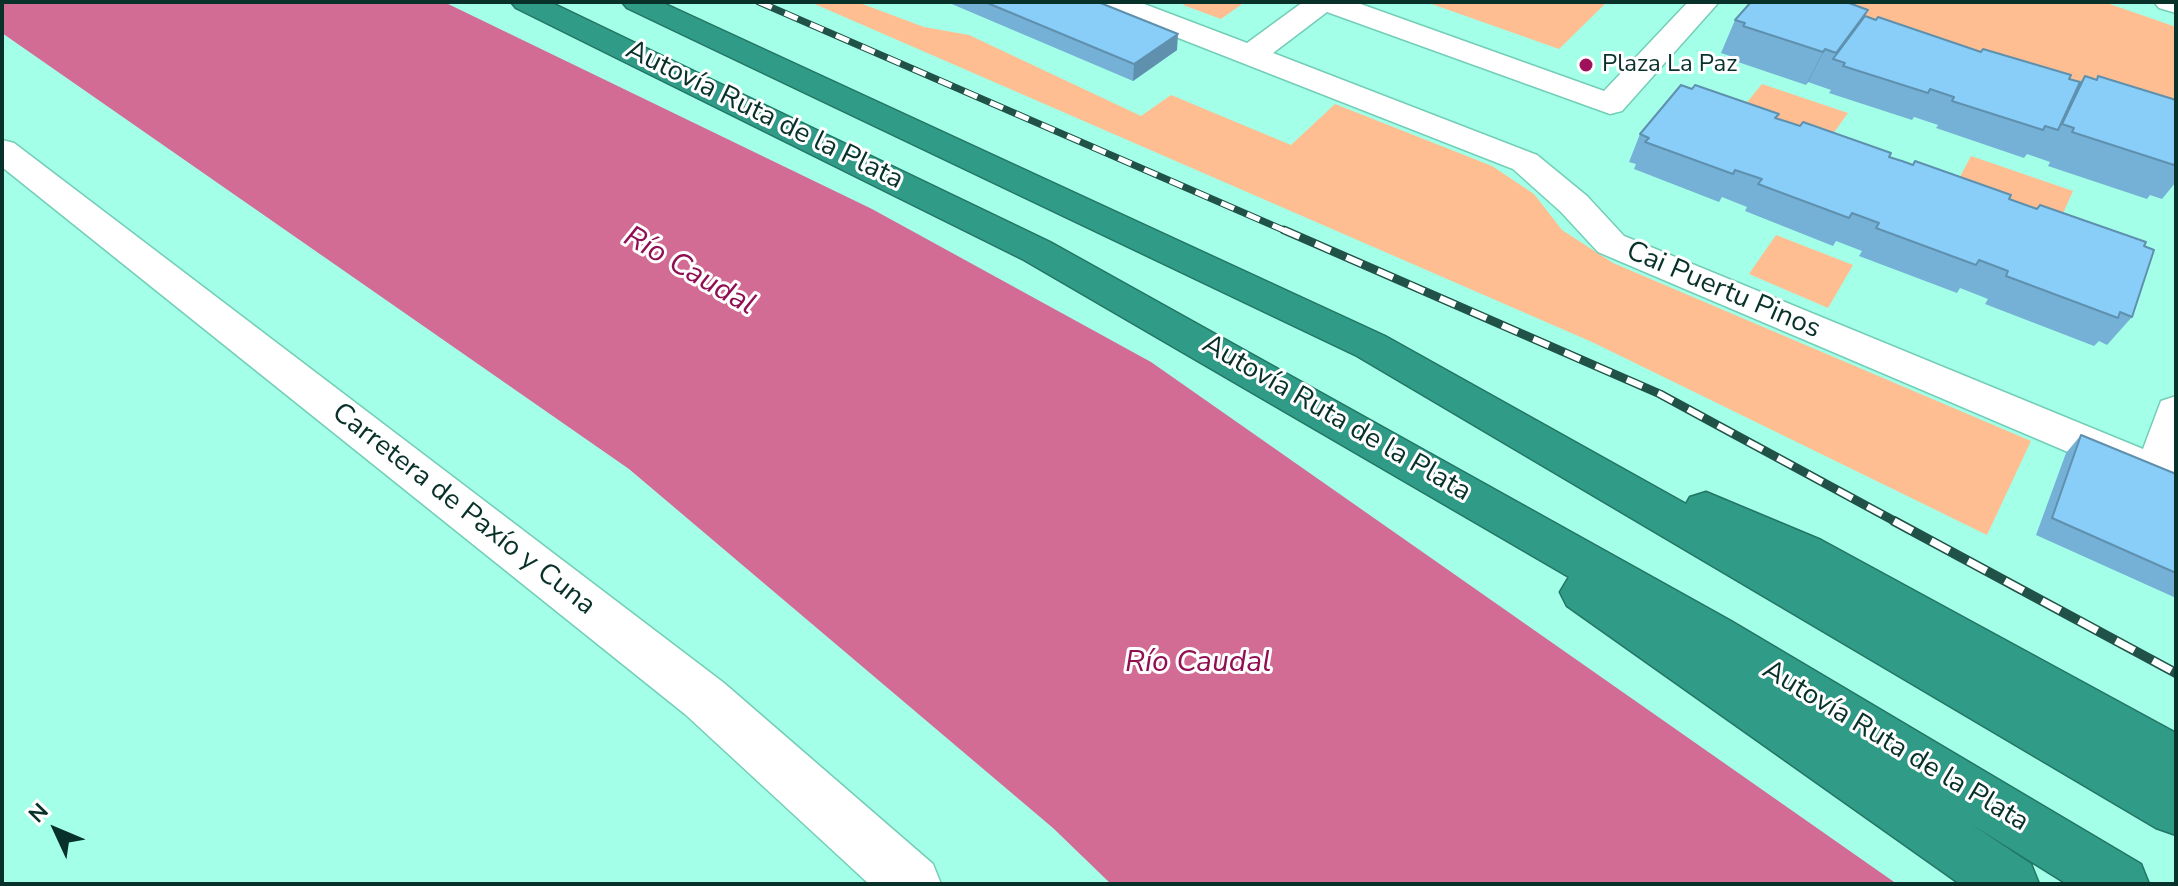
<!DOCTYPE html>
<meta charset="utf-8">
<style>
body{margin:0}
#map{position:relative;width:2178px;height:886px;overflow:hidden;background:#a4ffe8;font-family:"Nunito Sans",sans-serif}
canvas{display:block}
.frame{position:absolute;inset:0;border:4px solid #083129;pointer-events:none}
.north{position:absolute;left:16px;top:790px;width:80px;height:80px;-webkit-text-stroke:6px #fff;paint-order:stroke;rotate:314deg;font-size:22px;font-weight:700;line-height:32px;text-align:center;color:#083129}
.north::after{content:'';display:block;margin:auto;width:28px;height:36px;background:#083129;clip-path:polygon(50% 0,100% 100%,50% 72%,0 100%)}
</style>
<div id="map">
<canvas width="2178" height="886"></canvas>
<div class="frame"></div>
<div class="north">N</div>
</div>
<script>
const c = document.querySelector('canvas').getContext('2d');
c.lineJoin = 'round';
function fillPath(path, color) {
  c.fillStyle = color;
  c.fill(path, 'evenodd');
}
function stroke(path, color, width, dash) {
  c.strokeStyle = color;
  c.lineWidth = width;
  c.lineCap = dash ? 'butt' : 'round';
  c.setLineDash(dash || []);
  c.stroke(path);
}
function write(font, color, halo, rows, align = 'center') {
  c.font = font + ' "Nunito Sans",sans-serif';
  c.lineWidth = 6;
  c.setLineDash([]);
  c.textBaseline = 'middle';
  c.strokeStyle = halo;
  c.fillStyle = color;
  for (const [text, x, y, turn = 0] of rows) {
    c.save();
    c.translate(x, y);
    c.rotate((+turn || 0) * Math.PI / 180);
    c.textAlign = isNaN(turn) ? turn : align;
    if (halo) c.strokeText(text, 0, 0);
    c.fillText(text, 0, 0);
    c.restore();
  }
}
const green = new Path2D(`
 M810,2H857L924,27L969,35L1141,116L1171,95L1291,145L1335,104L1492,166L1534,194L1562,230L1613,263L2031,441L1987,535L1592,342Z
 M1187,2H1245L1221,19L1183,5Z
 M1426,2H1607L1559,49Z
 M1772,2H2104L2176,27V127Z
 M1762,84L1848,113L1825,145L1738,113Z
 M1971,156L2073,191L2057,227L1953,190Z
 M1776,235L1853,265L1828,308L1749,274Z`);
const water = new Path2D(`
 M2,2H444L872,209L1151,362L1897,884H1111L1053,828L629,469L2,33Z`);
const minor = new Path2D(`
 M1097,2H1139L1247,43L1303,2H1355L1604,91L1688,2H1719L1622,111L1610,114L1327,12L1273,53L1537,155L1587,196L1624,236L2143,449L2161,401L2176,396V498L1598,252L1561,212L1513,169L1102,8Z
 M2154,2H2176V13L2159,8Z
 M2,140L14,143L724,683L933,864L941,884H869L686,715L2,167Z`);
const highway = new Path2D(`
 M511,2H550L1050,242L1731,621L2141,864L2149,884H2067L1971,824L2031,864L2039,884H1960L1567,606L1560,592L1569,577L1024,260L516,8Z
 M622,2H661L1385,336L1686,504L1690,497L1706,492L1821,540L2176,733V835L2156,828L1357,356L627,8Z`);
const railFar2 = new Path2D(`
 M759,2L1288,232`);
const railFar1 = new Path2D(`
 M1284,230L1660,394L1898,523`);
const rail = new Path2D(`
 M1894,521L2176,673`);
const wall = new Path2D(`
 M947,2H1098L1177,50L1133,81Z
 M1868,10L1865,16L2080,82L2085,76L2096,79L2098,76L2176,100V182L2162,199L2150,195L2147,199L2048,166L2050,162L2027,154L2024,158L1936,128L1938,125L1914,117L1912,120L1829,93L1831,90L1808,82L1806,85L1729,59L1730,56L1721,53L1735,20Z
 M1779,114L1776,118L2037,209L2040,205L2144,246L2132,317L2107,345L2099,341L2094,346L1985,304L1988,299L1960,288L1957,293L1859,256L1862,251L1836,241L1833,246L1745,211L1747,207L1722,197L1719,202L1634,169L1636,164L1629,162L1640,134Z
 M2081,435L2176,474V598L2036,535L2066,453Z`);
const shadedWall = new Path2D(`
 M1178,34L1177,50L1133,81L1134,64Z
 M1825,49L1808,82L1806,85L1823,52Z`);
const building = new Path2D(`
 M985,2H1098L1178,34L1134,64Z
 M1751,2H1846L1868,10L1836,53L1825,49L1823,52L1743,26L1745,23L1735,20Z
 M1865,16L1876,20L1878,17L1981,52L1983,49L2071,75L2069,79L2080,82L2058,130L2045,126L2043,130L1952,101L1954,97L1930,89L1928,93L1843,66L1845,63L1833,59Z
 M2085,76L2097,80L2098,76L2176,100V161L2174,165L2072,132L2074,128L2062,124Z
 M1681,85L1692,89L1695,85L1779,114L1775,118L1788,122L1800,126L1803,122L1891,153L1889,157L1902,161L1913,165L1915,161L2011,195L2009,199L2037,209L2040,205L2146,242L2144,246L2154,250L2132,317L2120,312L2118,318L2006,276L2008,271L1979,260L1976,265L1876,228L1879,223L1852,213L1849,218L1758,184L1762,179L1735,170L1733,174L1645,142L1649,138L1640,134Z
 M2081,435L2176,474V573L2052,518Z`);
const markers = [
 [1586,65,8,"#9f115b"]
];
const farPoinames = [
 ["Plaza La Paz",1602,65]
];
const streetNames = [
 ["Autovía Ruta de la Plata",764,116,26],
 ["Cai Puertu Pinos",1723,291,23],
 ["Autovía Ruta de la Plata",1336,419,30],
 ["Carretera de Paxío y Cuna",463,510,38],
 ["Autovía Ruta de la Plata",1895,747,31]
];
const waterNames = [
 ["Río Caudal",689,272,30],
 ["Río Caudal",1198,664]
];
fillPath(green, '#febe91');
fillPath(water, '#d26c94');
stroke(minor, '#73cdb7', 3);
stroke(highway, '#227665', 3);
fillPath(minor, '#fff');
fillPath(highway, '#309b86');
stroke(railFar2, '#215248', 7);
stroke(railFar1, '#215248', 9);
stroke(rail, '#215248', 10);
stroke(railFar2, '#fff', 5, [14]);
stroke(railFar1, '#fff', 6, [17]);
stroke(rail, '#fff', 7, [21]);
fillPath(wall, '#75b1d6');
fillPath(shadedWall, '#5f90ae');
fillPath(building, '#88cef9');
stroke(building, '#5f90ae', 2);
for (const [x, y, r, color] of markers) {
  const dot = new Path2D();
  dot.arc(x, y, r, 0, 2 * Math.PI);
  c.fillStyle = color;
  c.fill(dot);
  stroke(dot, '#fff', 3);
}
write('24px', '#083129', '#fff', farPoinames, 'left');
write('28px', '#083129', '#fff', streetNames);
write('italic 30px', '#8f0f52', '#fff', waterNames);
</script>
